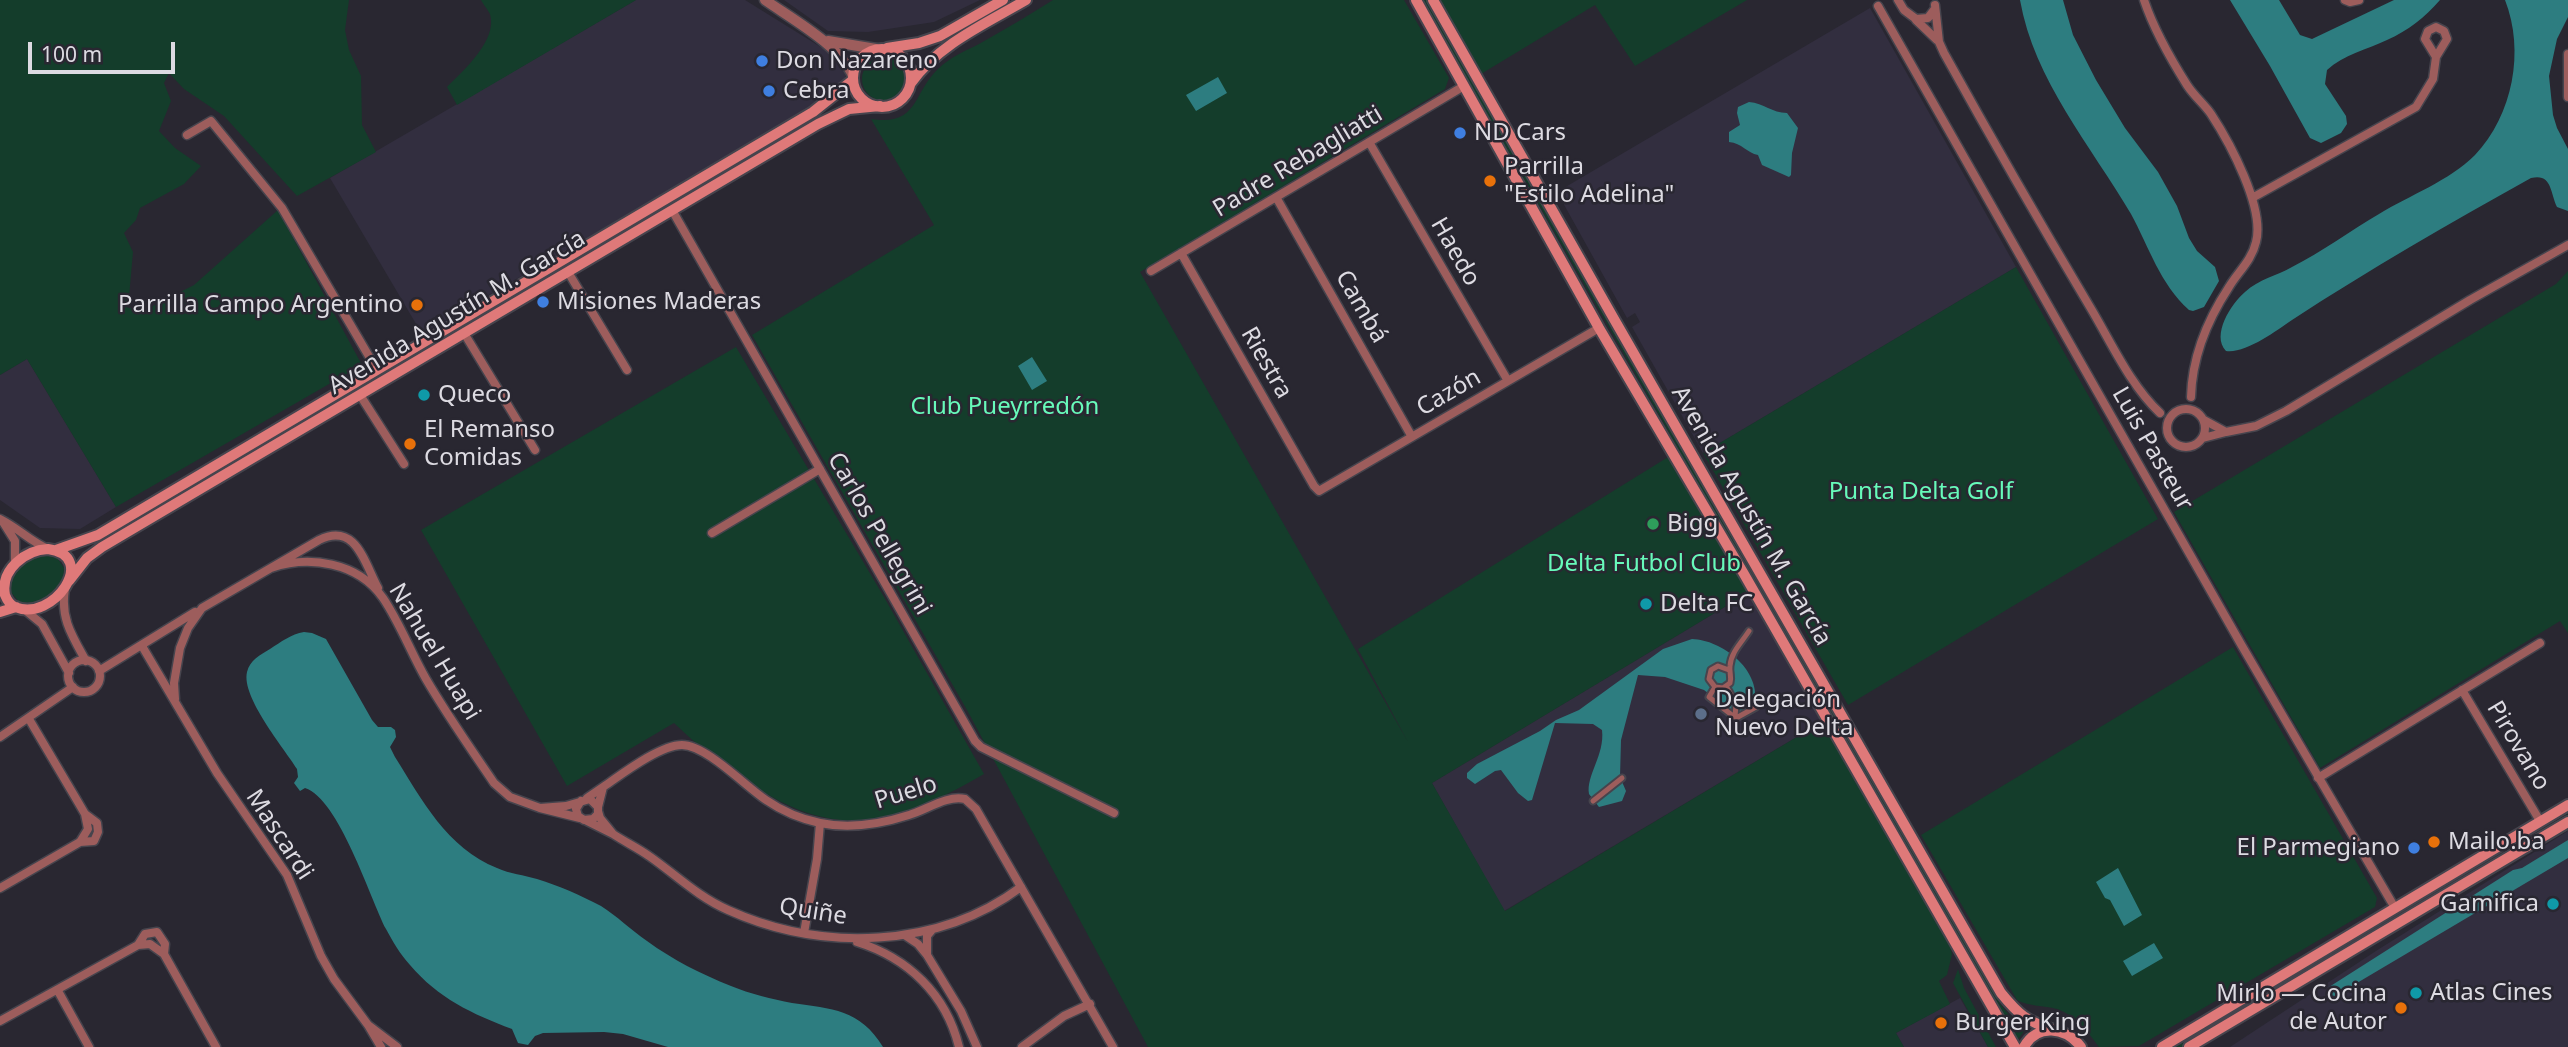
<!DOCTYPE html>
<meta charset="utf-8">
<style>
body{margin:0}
#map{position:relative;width:2568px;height:1047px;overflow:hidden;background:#292731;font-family:"Noto Sans",sans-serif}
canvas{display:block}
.scale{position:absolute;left:28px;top:42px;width:147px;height:32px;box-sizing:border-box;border:4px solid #dddbe2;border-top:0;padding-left:9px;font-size:21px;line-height:24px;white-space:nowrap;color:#dddbe2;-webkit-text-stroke:5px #292731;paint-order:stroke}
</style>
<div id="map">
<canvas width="2568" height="1047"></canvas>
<div class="scale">100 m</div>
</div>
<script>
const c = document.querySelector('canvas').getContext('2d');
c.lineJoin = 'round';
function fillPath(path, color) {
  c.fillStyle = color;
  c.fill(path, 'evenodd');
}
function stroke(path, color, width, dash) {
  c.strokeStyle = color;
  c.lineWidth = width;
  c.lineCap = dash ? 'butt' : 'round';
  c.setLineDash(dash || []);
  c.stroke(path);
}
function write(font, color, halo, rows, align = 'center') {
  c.font = font + ' "Noto Sans",sans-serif';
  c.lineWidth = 5;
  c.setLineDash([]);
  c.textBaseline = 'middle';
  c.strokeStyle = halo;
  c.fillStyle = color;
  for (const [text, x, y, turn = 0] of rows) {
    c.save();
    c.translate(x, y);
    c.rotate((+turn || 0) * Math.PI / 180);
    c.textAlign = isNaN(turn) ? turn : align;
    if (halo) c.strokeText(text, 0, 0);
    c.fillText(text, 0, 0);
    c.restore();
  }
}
const built = new Path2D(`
 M636,0H745L840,59L846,73L844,86L837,92L422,334L330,178Z
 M784,0H980L934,22L868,32L828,31Z
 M1870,8L2016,267L1703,453L1632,327L1640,322L1635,313L1627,318L1557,192Z
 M27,359L116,507L80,529L40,528L0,500V375Z
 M1753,590L1827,719L1504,911L1432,783Z
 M2568,831V1047H2230L2379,949Z
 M1960,998L1988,1047H1904L1896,1033Z`);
const green = new Path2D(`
 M0,0H349L345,30L349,50L361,76L362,125L376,152L297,196L224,116L184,89L169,73L164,83L171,101L159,131L175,148L201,166L184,184L140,208L136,220L124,233L133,252L128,308L147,309L194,285L278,210L362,365L116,507L27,359L0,375Z
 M481,0H636L457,105L447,87C463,71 498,40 490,14C488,10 483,4 481,0Z
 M1053,0H1404L1449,78L1445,89L1140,272L1408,742L1358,649L1673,454L1753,590L1432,783L1505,911L1827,719L1949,943L1952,954L1947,975L1939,981L1950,1004L1896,1033L1904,1047H1148L967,710L752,335L934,225L871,119C919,126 912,94 938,69C949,58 965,51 979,44C1004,30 1029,15 1053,0Z
 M1422,0H1427L2000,1004L2009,1015L2026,1028L2017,1041Z
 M1439,0H1747L1635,66L1595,5L1481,74Z
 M862 79a22 22 0 1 1 44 0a22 22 0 1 1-44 0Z
 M2016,267L2158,519L1848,705L1703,453Z
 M2568,271V633L2560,621L2320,768L2174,512L2556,284Z
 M736,347L884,597L984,774C894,826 835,843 745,780C719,763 696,744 674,723L567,786L421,530Z
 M46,554L58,559L64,568C65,592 41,606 19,602L10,591C7,570 27,557 46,554Z
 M2233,647L2377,898L2375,907L2139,1046L2099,1047C2087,1031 2077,1016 2057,1009C2043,1005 2030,1007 2017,1000L1921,835Z
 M2568,814V817L2182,1047H2176Z
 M1958,969L1964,988L1996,1047H1988L1953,983Z`);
const water = new Path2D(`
 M2020,0H2063L2073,35L2096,80L2125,128L2158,172L2177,206L2189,238L2197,251L2215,267L2219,281L2204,307L2193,311L2189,310C2160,284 2149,247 2131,214C2091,146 2034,80 2020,0Z
 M2230,0H2279L2300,35L2312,39L2394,0H2440C2424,18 2409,30 2387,40C2368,49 2343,55 2327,70L2325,84L2346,116L2347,124L2341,133L2321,143L2310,138L2270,66Z
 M2505,0H2568V17L2557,39L2549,76L2553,115L2557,128L2568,149V211L2557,207C2550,192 2552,173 2531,178C2450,223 2370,269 2292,320C2276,331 2245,354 2226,351C2211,335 2231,304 2245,292C2259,279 2276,276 2292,267C2322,252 2350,231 2379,214C2410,195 2449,181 2475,155C2513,115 2525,51 2505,0Z
 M1218,77L1227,93L1196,111L1186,95Z
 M1749,102C1764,103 1772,113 1787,113L1798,128L1792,153L1791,175L1789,177L1762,165L1758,155C1747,153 1742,143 1729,142V132L1740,125L1737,113L1738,107Z
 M1032,357L1047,381L1032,390L1018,366Z
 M304,632L312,633L326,639L372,720L378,727H391L395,730L396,737L390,747L395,757C422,800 447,848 497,868C510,874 524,875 537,879C560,886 580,895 601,906C617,916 631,930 647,941C673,960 701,974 731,986C750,994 772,999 792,1003C832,1009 860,1009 883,1047H668L623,1034L604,1032L543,1033L535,1036L528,1045L518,1043L512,1029C472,1014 438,998 410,965C400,954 393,942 386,929C370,898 339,799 305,788L300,791L294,783L298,777L297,769C284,748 241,697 247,672C250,660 260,655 270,649C281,642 291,634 304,632Z
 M1692,639C1722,640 1760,669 1755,702L1747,709L1734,713L1704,690L1665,677L1638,675L1621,740L1620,777L1626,791L1622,801L1599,807L1589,794C1586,775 1605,755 1602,730L1593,724L1555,723L1532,800L1528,801L1518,793L1501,770L1495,771L1475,784L1467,778V773L1477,764L1540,731L1556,720L1579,710L1663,649Z
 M2568,840V858L2335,996L2326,994L2329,987L2513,870L2522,868Z
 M2118,868L2142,915L2124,926L2110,900L2105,898L2096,882Z
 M2154,943L2163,958L2132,976L2123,961Z`);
const pedestrian = new Path2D(`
 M1729,670L1718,666L1711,670L1709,679L1715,687L1723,688L1730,683C1732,676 1729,673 1730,666C1731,652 1742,642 1749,631
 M1726,686L1736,704L1735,717
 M1715,687L1709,697L1733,716L1738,717L1756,707
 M1593,801L1622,778`);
const minor = new Path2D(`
 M1898,0L1904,10L1916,19L1928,18L1934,10
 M2144,0C2154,30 2170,58 2187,85C2194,96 2204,104 2211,114C2230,143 2265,208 2256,242C2252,260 2238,272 2229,287C2208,319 2192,358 2191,397
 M2345,0L2350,2L2359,0
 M1935,5L1939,42L1944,53C1991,138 2040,223 2090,307C2111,342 2130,385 2160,413
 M1878,6L2242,646L2395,908
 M1916,20L1937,40
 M2436,27L2444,31L2447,39L2436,57L2425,39L2428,31Z
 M2568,54V97
 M187,135L211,121L282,208L377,370
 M1369,142L1508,381
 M1276,197L1412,437
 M2252,198L2416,107L2433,79L2436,57
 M672,210L975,741L981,747L1114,813
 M1181,253L1314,486L1319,491L1599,328
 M1151,271L1464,86
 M568,272L627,370
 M464,333L535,450
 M360,395L404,464
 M2167 428a19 19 0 1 1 38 0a19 19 0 1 1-38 0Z
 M2226,432L2256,426L2286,411L2470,300L2568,245
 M2203,438L2226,432L2204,420
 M0,519C18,528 30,541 48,549
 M3,522L15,541V563
 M712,533L820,469
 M271,568C309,555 358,562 383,598C400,623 411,653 426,679C447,715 471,749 494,783L510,797L540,808
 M65,589C60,618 72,636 86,661
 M25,610L42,624L69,673
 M142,646L217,773L287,875L321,956L334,979L368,1025
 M68 676a16 16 0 1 1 32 0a16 16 0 1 1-32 0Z
 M99,671L195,612
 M2462,690L2540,821
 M175,699L174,683L180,648L188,628L202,608L319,540C356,522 364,562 378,588
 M29,719L78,802L85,814L97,823L98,832L94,841L80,842
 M0,737L73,687
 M2318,778L2540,643
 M603,787C622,774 660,745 682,745C706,745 745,786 766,800C782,811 801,819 820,823C849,829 881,824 909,815C927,810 946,795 965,799L976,809L1113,1047
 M587,798L603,787L598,807
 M580,818L540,808L566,806L590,799L598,807V814L593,819L584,820L578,816L576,809L581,801
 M587,821L613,834L600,818L598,811
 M613,834C625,842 638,848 649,856C675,874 698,897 728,910C821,952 938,949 1021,887
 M0,888L80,842L88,829L85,814
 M932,930L927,936V955L961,1011L977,1047
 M804,933L817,859L820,823
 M906,936L918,944L927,955
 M857,942C908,958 946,994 959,1047
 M138,945L145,934L157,932L165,944L164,954L216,1047
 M58,991L89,1047
 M0,1021L138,945L150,944L164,954
 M381,1047L368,1025L397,1047
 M1022,1047L1064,1016L1090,1004`);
const tertiary = new Path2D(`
 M765,0C792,19 841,46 853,76
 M828,41L876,49`);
const secondary = new Path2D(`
 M1416,0L1599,328L1744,574L2015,1047
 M1433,0L1614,319L2001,993C2019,1015 2026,1021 2054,1030
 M887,48L919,43L940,36L1003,0
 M853 78a29 29 0 1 1 58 0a29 29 0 1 1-58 0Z
 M911,83C939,44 985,24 1026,0
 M48,549C100,556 53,623 15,607C10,605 7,600 5,595C0,569 26,550 48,549Z
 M56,550L98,535L813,112L853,80
 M69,581L87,558L102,547L818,124L849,109L880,106
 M0,612L16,607
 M2024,1047C2037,1023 2066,1027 2081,1047
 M2162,1047L2568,805
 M2189,1047L2568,822`);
const markers = [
 [762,61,7,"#3f7fe0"],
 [769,91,7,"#3f7fe0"],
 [1460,133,7,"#3f7fe0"],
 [1490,181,7,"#e8710a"],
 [543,302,7,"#3f7fe0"],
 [417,305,7,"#e8710a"],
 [424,395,7,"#0f9aa8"],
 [410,444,7,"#e8710a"],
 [1653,524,7,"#2e9e5b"],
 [1646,604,7,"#0f9aa8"],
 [1701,714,7,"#5c6f8a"],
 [2434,842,7,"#e8710a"],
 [2414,848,7,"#3f7fe0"],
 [2553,904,7,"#0f9aa8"],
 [2416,993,7,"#0f9aa8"],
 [2401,1008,7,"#e8710a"],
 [1941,1023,7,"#e8710a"]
];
const poiNames = [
 ["Don Nazareno",776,61],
 ["Cebra",783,91],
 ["ND Cars",1474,133],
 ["Parrilla",1504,167],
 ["\"Estilo Adelina\"",1504,195],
 ["Misiones Maderas",557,302],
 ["Parrilla Campo Argentino",403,305,"right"],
 ["Queco",438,395],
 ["El Remanso",424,430],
 ["Comidas",424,458],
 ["Bigg",1667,524],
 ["Delta FC",1660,604],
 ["Delegación",1715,700],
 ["Nuevo Delta",1715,728],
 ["Mailo.ba",2448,842],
 ["El Parmegiano",2400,848,"right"],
 ["Gamifica",2539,904,"right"],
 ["Atlas Cines",2430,993],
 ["Mirlo — Cocina",2387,994,"right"],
 ["de Autor",2387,1022,"right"],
 ["Burger King",1955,1023]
];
const streetNames = [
 ["Padre Rebagliatti",1298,162,-31],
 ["Haedo",1455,252,60],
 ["Cambá",1361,307,60],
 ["Avenida Agustín M. García",457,313,-31],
 ["Riestra",1266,363,60],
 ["Cazón",1449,393,-30],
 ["Luis Pasteur",2152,449,60],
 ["Avenida Agustín M. García",1751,516,60],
 ["Carlos Pellegrini",879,534,60],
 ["Nahuel Huapi",434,652,59],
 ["Pirovano",2518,746,59],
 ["Puelo",906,793,-17],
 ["Mascardi",279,835,57],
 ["Quiñe",813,912,9]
];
const parkNames = [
 ["Club Pueyrredón",1005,407],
 ["Punta Delta Golf",1921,492],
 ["Delta Futbol Club",1644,564]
];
fillPath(built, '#322e3f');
fillPath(green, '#143d2b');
fillPath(water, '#2d7d80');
stroke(pedestrian, '#46444d', 9);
stroke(minor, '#46444d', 11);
stroke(tertiary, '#46444d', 13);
stroke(secondary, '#46444d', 14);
stroke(pedestrian, '#9d5d5c', 5);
stroke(minor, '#9d5d5c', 8);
stroke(tertiary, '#9d5d5c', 10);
stroke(secondary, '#df7979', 10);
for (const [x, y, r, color] of markers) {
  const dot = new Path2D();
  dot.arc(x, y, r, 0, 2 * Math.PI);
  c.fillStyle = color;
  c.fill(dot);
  stroke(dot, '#292731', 2.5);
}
write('24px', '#dddbe2', '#292731', poiNames, 'left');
write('24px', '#dddbe2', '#292731', streetNames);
write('24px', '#67faba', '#292731', parkNames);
</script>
